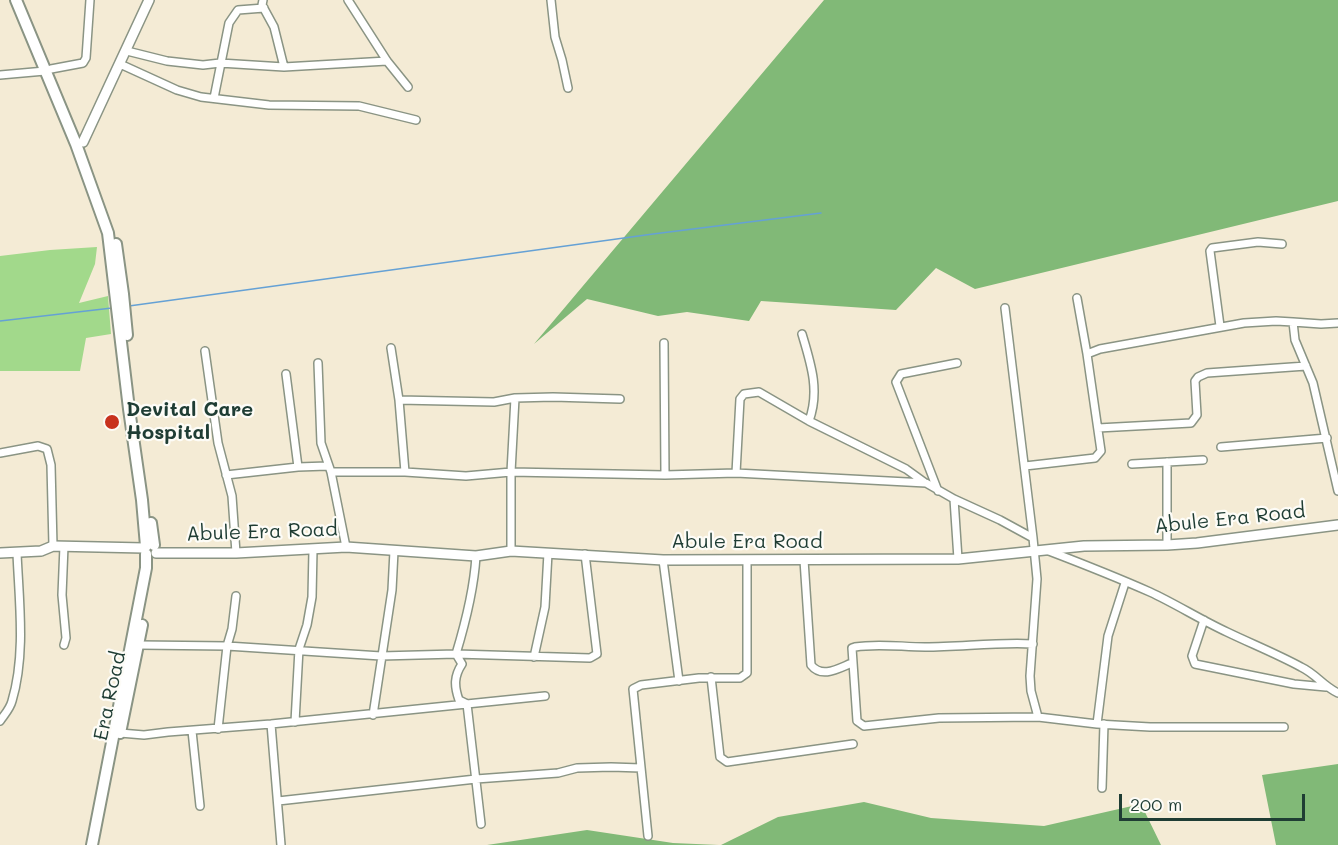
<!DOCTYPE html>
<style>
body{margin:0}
#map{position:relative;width:1338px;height:845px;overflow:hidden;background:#f4ebd5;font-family:Mali,sans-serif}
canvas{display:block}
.scale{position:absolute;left:1119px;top:794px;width:186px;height:27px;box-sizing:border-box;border:3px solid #1f3d34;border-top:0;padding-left:8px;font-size:18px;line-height:21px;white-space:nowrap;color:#1f3d34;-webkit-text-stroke:4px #fdfcf7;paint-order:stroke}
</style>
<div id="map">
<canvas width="1338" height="845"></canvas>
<div class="scale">200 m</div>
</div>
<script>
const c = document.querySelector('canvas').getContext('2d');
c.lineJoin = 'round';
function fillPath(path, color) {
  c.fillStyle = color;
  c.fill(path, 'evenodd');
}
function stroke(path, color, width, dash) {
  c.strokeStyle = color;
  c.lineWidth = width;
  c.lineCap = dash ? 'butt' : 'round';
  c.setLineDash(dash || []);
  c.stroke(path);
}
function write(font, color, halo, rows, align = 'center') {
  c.font = font + ' Mali,sans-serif';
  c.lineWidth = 4.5;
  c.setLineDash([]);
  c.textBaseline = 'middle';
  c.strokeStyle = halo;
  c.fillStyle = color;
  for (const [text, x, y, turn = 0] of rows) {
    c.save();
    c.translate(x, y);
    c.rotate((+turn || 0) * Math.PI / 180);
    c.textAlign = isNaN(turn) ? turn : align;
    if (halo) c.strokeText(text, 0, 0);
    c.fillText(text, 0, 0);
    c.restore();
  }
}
const green = new Path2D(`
 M97,247L95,264L79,303L108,296L111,334L86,338L80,371H0V256L50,250Z`);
const forest = new Path2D(`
 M824,0H1338V201L975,289L936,268L896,310L761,301L749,321L687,312L658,316L587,299L534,344Z
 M1338,764V845H1276L1262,775Z
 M864,802L931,818L1044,826L1141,804L1161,845H721L778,817Z
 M587,830L673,843L719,845H487Z`);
const stream = new Path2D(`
 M129,306L653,234L821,213
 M0,321L112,308`);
const minor = new Path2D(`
 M263,0L262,5L274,27L284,67
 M348,0L387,61L408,87
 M551,0L555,37L562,60L568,88
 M127,51L167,61L203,65L220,63L284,67L387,61
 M120,64L177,90L201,97L269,105L359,106L416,120
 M51,69L83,63L86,58L90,0
 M0,75L45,71
 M214,98L229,23L238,10L264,8
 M1077,298L1087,354
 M1005,308L1033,538
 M1338,323L1321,324L1293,322L1295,340L1313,383L1338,491
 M1220,326L1210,251L1212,248L1258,242L1282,244
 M802,334C811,364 820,391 809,421
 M664,343L665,475
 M391,348L399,400L405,472
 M205,351L218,443L232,496L236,553
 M318,363L321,443L331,472L346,547
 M286,374L298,467
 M399,400L494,402L515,398L553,397L620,399
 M1098,428L1191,423L1197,415L1195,381L1198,377L1207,373L1306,366
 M1221,447L1327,438
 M0,453L38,446L47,449L51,465L53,546
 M1167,462V545
 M1132,464L1203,460
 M1025,466L1095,458L1101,451L1087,354L1100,349L1244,323L1276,321L1293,322
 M331,472H405L466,476L511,472L665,475L736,473L926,483L954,499L1000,520L1033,538L1037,579L1030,676L1031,691L1038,717
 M736,473L740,399L744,394L759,392L809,421L906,469L924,482
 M226,475L298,467L327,466
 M938,491L896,382L901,374L957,363
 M954,499L958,559
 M64,546L62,595L66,638L64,645
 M511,551V472L515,398
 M1049,551C1083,564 1116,577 1150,592C1176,604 1201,620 1227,632C1252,644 1277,654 1301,667C1316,674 1323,686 1338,693
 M663,560L679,681
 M804,560L811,665C822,679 839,668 852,663
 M1204,620L1192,656L1195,664L1294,684L1326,687
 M1033,644C997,642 961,647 925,647C902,647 878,643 855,647L852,648L857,721L864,726L939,718L1038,717L1097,724L1150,727H1284
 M139,645L227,646L381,656L456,654L590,658L597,654L585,554
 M534,657L545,607L548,553
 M711,677L720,757L727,762L853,744
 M467,704L459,700C454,686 454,676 462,664L456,654C466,621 474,590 476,556
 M467,704L481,824
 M373,715L392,590L394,551
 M0,721C4,715 10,709 12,701C26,654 19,601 17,553
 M295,722L299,649L307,625L312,597L313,550
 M271,724L281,845
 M1097,724L1108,636L1125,583
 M218,729L227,646L232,629L236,596
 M192,731L200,806
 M120,733L144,735L168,732L271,724L545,696
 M1102,788L1104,724
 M278,801L476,779L558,773L577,768L611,767L641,768
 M648,836L633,689L641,685L699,678H740L747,673V560`);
const tertiary = new Path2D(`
 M83,142L149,0
 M0,553L41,551L53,546L144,548
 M156,553H236L346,547L476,556L511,551L663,560L958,559L1084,546L1167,545L1197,543L1338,525`);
const secondary = new Path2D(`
 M16,0L76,144L108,233L129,409L142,500L146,546
 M116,244L123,294L127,335
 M151,523L154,545
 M120,733L142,625
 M92,845L146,568V554`);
const markers = [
 [112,422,8,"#c8321e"]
];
const poiNames = [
 ["Devital Care",126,410],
 ["Hospital",126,433]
];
const streetNames = [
 ["Abule Era Road",1230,519,-6],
 ["Abule Era Road",262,532,-2],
 ["Abule Era Road",747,542],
 ["Era Road",110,696,-78]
];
fillPath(green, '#a2d98b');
fillPath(forest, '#81b977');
stroke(stream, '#65a1d5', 1.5);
stroke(minor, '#8a9484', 10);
stroke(tertiary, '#8a9484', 12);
stroke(secondary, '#8a9484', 14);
stroke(minor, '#fff', 7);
stroke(tertiary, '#fff', 9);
stroke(secondary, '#fff', 10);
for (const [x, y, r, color] of markers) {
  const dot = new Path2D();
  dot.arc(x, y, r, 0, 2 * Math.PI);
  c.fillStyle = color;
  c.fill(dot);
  stroke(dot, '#fdfcf7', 2);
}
write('bold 20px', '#1f3d34', '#fdfcf7', poiNames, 'left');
write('20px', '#1f3d34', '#fdfcf7', streetNames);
</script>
